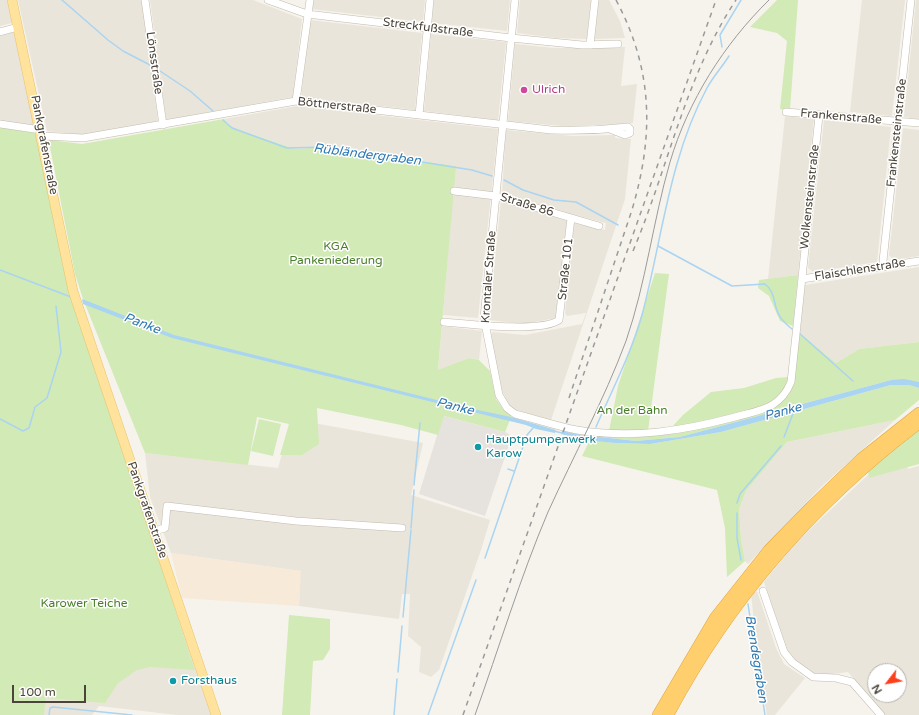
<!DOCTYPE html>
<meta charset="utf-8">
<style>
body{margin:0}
#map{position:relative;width:919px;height:715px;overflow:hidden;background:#f6f3ec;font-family:"Varela Round",sans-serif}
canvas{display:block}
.north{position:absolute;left:867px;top:663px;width:40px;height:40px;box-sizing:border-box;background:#fff;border:1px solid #b7b4b0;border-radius:50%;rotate:239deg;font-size:11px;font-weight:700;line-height:16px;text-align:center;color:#4b4439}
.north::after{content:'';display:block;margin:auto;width:14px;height:18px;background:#fc3f1d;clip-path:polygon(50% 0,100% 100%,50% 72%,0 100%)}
.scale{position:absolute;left:12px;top:685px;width:74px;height:18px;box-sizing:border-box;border:2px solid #4b4439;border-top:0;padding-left:5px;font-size:12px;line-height:14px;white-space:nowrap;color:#4b4439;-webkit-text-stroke:3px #fff;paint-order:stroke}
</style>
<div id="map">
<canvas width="919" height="715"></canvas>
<div class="north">N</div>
<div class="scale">100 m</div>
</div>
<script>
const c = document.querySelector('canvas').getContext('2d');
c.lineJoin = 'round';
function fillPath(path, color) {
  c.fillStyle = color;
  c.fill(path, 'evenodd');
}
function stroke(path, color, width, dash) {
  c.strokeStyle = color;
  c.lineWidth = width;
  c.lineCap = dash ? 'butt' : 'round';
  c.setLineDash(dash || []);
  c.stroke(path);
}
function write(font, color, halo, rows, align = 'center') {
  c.font = font + ' "Varela Round",sans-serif';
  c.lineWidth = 3;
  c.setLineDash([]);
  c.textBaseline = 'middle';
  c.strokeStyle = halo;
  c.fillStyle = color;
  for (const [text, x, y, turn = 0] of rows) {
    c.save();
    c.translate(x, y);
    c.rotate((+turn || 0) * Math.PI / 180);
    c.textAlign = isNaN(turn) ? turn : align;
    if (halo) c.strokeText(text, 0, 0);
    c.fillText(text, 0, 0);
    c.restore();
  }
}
const residential = new Path2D(`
 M0,0H7L12,23L0,26Z
 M18,0H142L158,121L81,135L47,131Z
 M150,0H253L302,19L293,97L166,120Z
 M314,0H425L423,22L312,9Z
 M434,0H510L507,31L432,23Z
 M520,0H591L587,39L556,38L517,33Z
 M599,0H609L620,21L625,38L594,39Z
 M862,0H905L892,116L850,112Z
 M916,0H919V119L904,117Z
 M310,20L422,33L415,110L301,97Z
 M14,32L35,128L0,121V36Z
 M431,34L506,42L498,120L424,111Z
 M515,44L554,48L625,47L621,86L637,84L633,123L573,127L508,121Z
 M297,106L498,129L478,318L443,315L455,166L325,147L295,149L240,130L229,125L224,119Z
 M785,116L814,119L798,275L768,279Z
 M824,120L891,127L877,262L813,272L808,268Z
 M903,128L919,130V256L894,260L889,255Z
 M506,130L573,136L615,135V138L631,139L625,199L551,420L514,409L508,404L502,390L491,338L492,332L525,335L582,324L586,313L567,316L565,313L574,223L605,230L606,223L568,213L502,193Z
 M501,200L567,221L556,318L525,324L489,320Z
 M919,267V342L859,349L836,363L800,333L805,285Z
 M442,326L482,331L479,360L469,358L438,371Z
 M292,419L423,443L411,495L490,520L481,550L439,670L431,677L419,672L421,647L408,636L410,594H402L399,619L299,606L300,571L171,553L150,497L145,453L278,468Z
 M895,420L819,489L748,564L745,561L741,539L739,509L746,491L787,442Z
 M902,447L908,469L919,466V715H885L848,672L818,676L788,655L764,582L795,544L825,515L868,475ZM875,671H899V695H875Z
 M757,591L776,648L784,664L805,678L775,715H767L760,676L751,594Z
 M108,634L184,638L211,715H177L99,706L92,715H41L43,698Z`);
const commercial = new Path2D(`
 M171,553L301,571L299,606L182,598Z`);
const industrial = new Path2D(`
 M443,416L505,432L509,434L510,442L485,516L419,494Z`);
const green = new Path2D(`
 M777,0H798L790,110L780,109L787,41L777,33L750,27Z
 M224,119L229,125L240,130L295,149L325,147L456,166L438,370L469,358L479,360L490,371L496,399L503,409L512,415L505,432L444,416L438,435L401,425L317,408L319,444L302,455H280L289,424L257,417L248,465L145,453L83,299L75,274L49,142L50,140L82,144Z
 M0,127L39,134L65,261L131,475L195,670L150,667L137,670L118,683L105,703L46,698L44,715H0Z
 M655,273L669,274L648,431H609L618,386Z
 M798,275L793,326L780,321L769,296L758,288L759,280Z
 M800,333L836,363L859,349L919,342V382L891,380L680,437L636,441L592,436L627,438L673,434L762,412L793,383Z
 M789,377L781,396L769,405L670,429L683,415L711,392L744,388L776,378Z
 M891,385H909L919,388V400L895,420L787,442L746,491L739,509L741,539L745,561L727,577L725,528L717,490L582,456L590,440L615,443L650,444L721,432Z
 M259,419L281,424L273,456L251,451Z
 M919,428V464L869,478L868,470Z
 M289,615L330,619V649L323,660L313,661L310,715H282Z`);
const water = new Path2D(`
 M82,299L174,335L473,409L511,417L556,430L555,433L536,429L526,425L172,338L83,304Z
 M904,379L919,382V388L909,385H891L721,432L650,444L615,443L585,440L561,434L562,431L582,435L636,441L680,437L891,380Z`);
const stream = new Path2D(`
 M62,0L108,40L123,51L150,65
 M722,47L720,35L741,0
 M160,71L190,91L213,111
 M223,120L232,128L287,148L327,147L391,159H403L472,170L492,176
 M504,180L523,190L554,200L576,202L618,225
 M658,246L732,286L765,284C776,292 773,305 779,315C782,321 787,325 792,329
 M0,270L71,297
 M799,333L853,381
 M0,419L23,431L29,428L35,407L47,398L61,352L56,306
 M596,427C612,390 631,354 642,315C662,240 669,158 707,88C713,77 722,67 729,56
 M554,431L562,433
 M784,437L794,411
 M508,469L514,471
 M414,485L420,423
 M737,503L740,494L781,446
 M737,513V538L741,560
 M411,528L414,490
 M485,558L527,435L533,428
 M748,604L765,715
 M403,617L411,530
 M398,672L402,626
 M49,715L50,708L53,707L132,715
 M394,715L397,679
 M428,715L476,580`);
const minor = new Path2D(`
 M145,0L163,125
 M268,0L307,14L511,38L582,45L618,44
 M515,0L484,318L499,395L507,408L515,414C536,419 556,426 577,430C632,439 682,431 735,417C760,410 780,409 791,382L819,116
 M0,32L18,27
 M590,45L595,0
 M296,101L310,0
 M786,112L919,123
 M419,115L430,0
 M0,124L41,130
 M42,136L83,138L296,101L551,130C577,131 602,130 628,127L630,129V133L625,135L610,129
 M454,191L496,196L599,226
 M884,267L883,261L911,0
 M802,279L919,261
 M444,322C468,324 541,333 559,320L571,218
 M154,531L165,528L167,506L296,521L402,528
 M763,591L784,652L792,662L813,677L836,678L852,682L881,715`);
const major = new Path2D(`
 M12,0L73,291L216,715`);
const highway = new Path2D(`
 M658,715L715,618L769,550L811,507L861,459L919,413
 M668,715C729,600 815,502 919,423`);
const tram = new Path2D(`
 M475,715C499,648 520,578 548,512C574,455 604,400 626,341C646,283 653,221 670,162C688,101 724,44 769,0`);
const rail = new Path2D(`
 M633,251C668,168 686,75 736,0
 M569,398L631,213C654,138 654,71 616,0
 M463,715L716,0`);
const markers = [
 [524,90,4,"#d1479c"],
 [478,447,4,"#0f9aa8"],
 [173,681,4,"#0f9aa8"]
];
const streetNames = [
 ["Streckfußstraße",428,28,7],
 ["Lönsstraße",154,63,82],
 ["Böttnerstraße",337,106,6],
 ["Frankenstraße",841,117,5],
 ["Frankensteinstraße",897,133,-84],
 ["Pankgrafenstraße",44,145,79],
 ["Wolkensteinstraße",810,197,-84],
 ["Straße 86",527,205,17],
 ["Straße 101",566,269,-84],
 ["Flaischlenstraße",860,270,-9],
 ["Krontaler Straße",489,277,-86],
 ["Pankgrafenstraße",147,510,71]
];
const hotelNames = [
 ["Ulrich",532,90]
];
const parkNames = [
 ["KGA",336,247],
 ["Pankeniederung",336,261],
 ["An der Bahn",632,411],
 ["Karower Teiche",84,604]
];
const cultureNames = [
 ["Hauptpumpenwerk",486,440],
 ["Karow",486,454],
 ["Forsthaus",181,681]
];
const waterNames = [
 ["Rübländergraben",367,155,7],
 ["Panke",142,324,21],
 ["Panke",455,407,14],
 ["Panke",783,412,-15],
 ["Brendegraben",756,659,81]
];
fillPath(residential, '#eae5da');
fillPath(commercial, '#f7ead8');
fillPath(industrial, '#e6e2dd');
fillPath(green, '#d2eab5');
fillPath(water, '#a9d4f2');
stroke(stream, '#a9d4f2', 1.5);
stroke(minor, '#c2bbae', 8);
stroke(major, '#e6c16a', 10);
stroke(highway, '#e0a43c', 12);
stroke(minor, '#fff', 7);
stroke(major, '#ffe39c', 9);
stroke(highway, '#ffcf6e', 11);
stroke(tram, '#9a9a9a', 1);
stroke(rail, '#9a9a9a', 1.5, [5, 5]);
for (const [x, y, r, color] of markers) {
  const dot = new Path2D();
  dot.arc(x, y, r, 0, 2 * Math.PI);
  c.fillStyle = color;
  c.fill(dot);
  stroke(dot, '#fff', 1.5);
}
write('12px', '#4b4439', '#fff', streetNames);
write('12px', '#b23c85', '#fff', hotelNames, 'left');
write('12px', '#4a7f2a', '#fff', parkNames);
write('12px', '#0d838f', '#fff', cultureNames, 'left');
write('italic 13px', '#2e7ab2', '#fff', waterNames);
</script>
